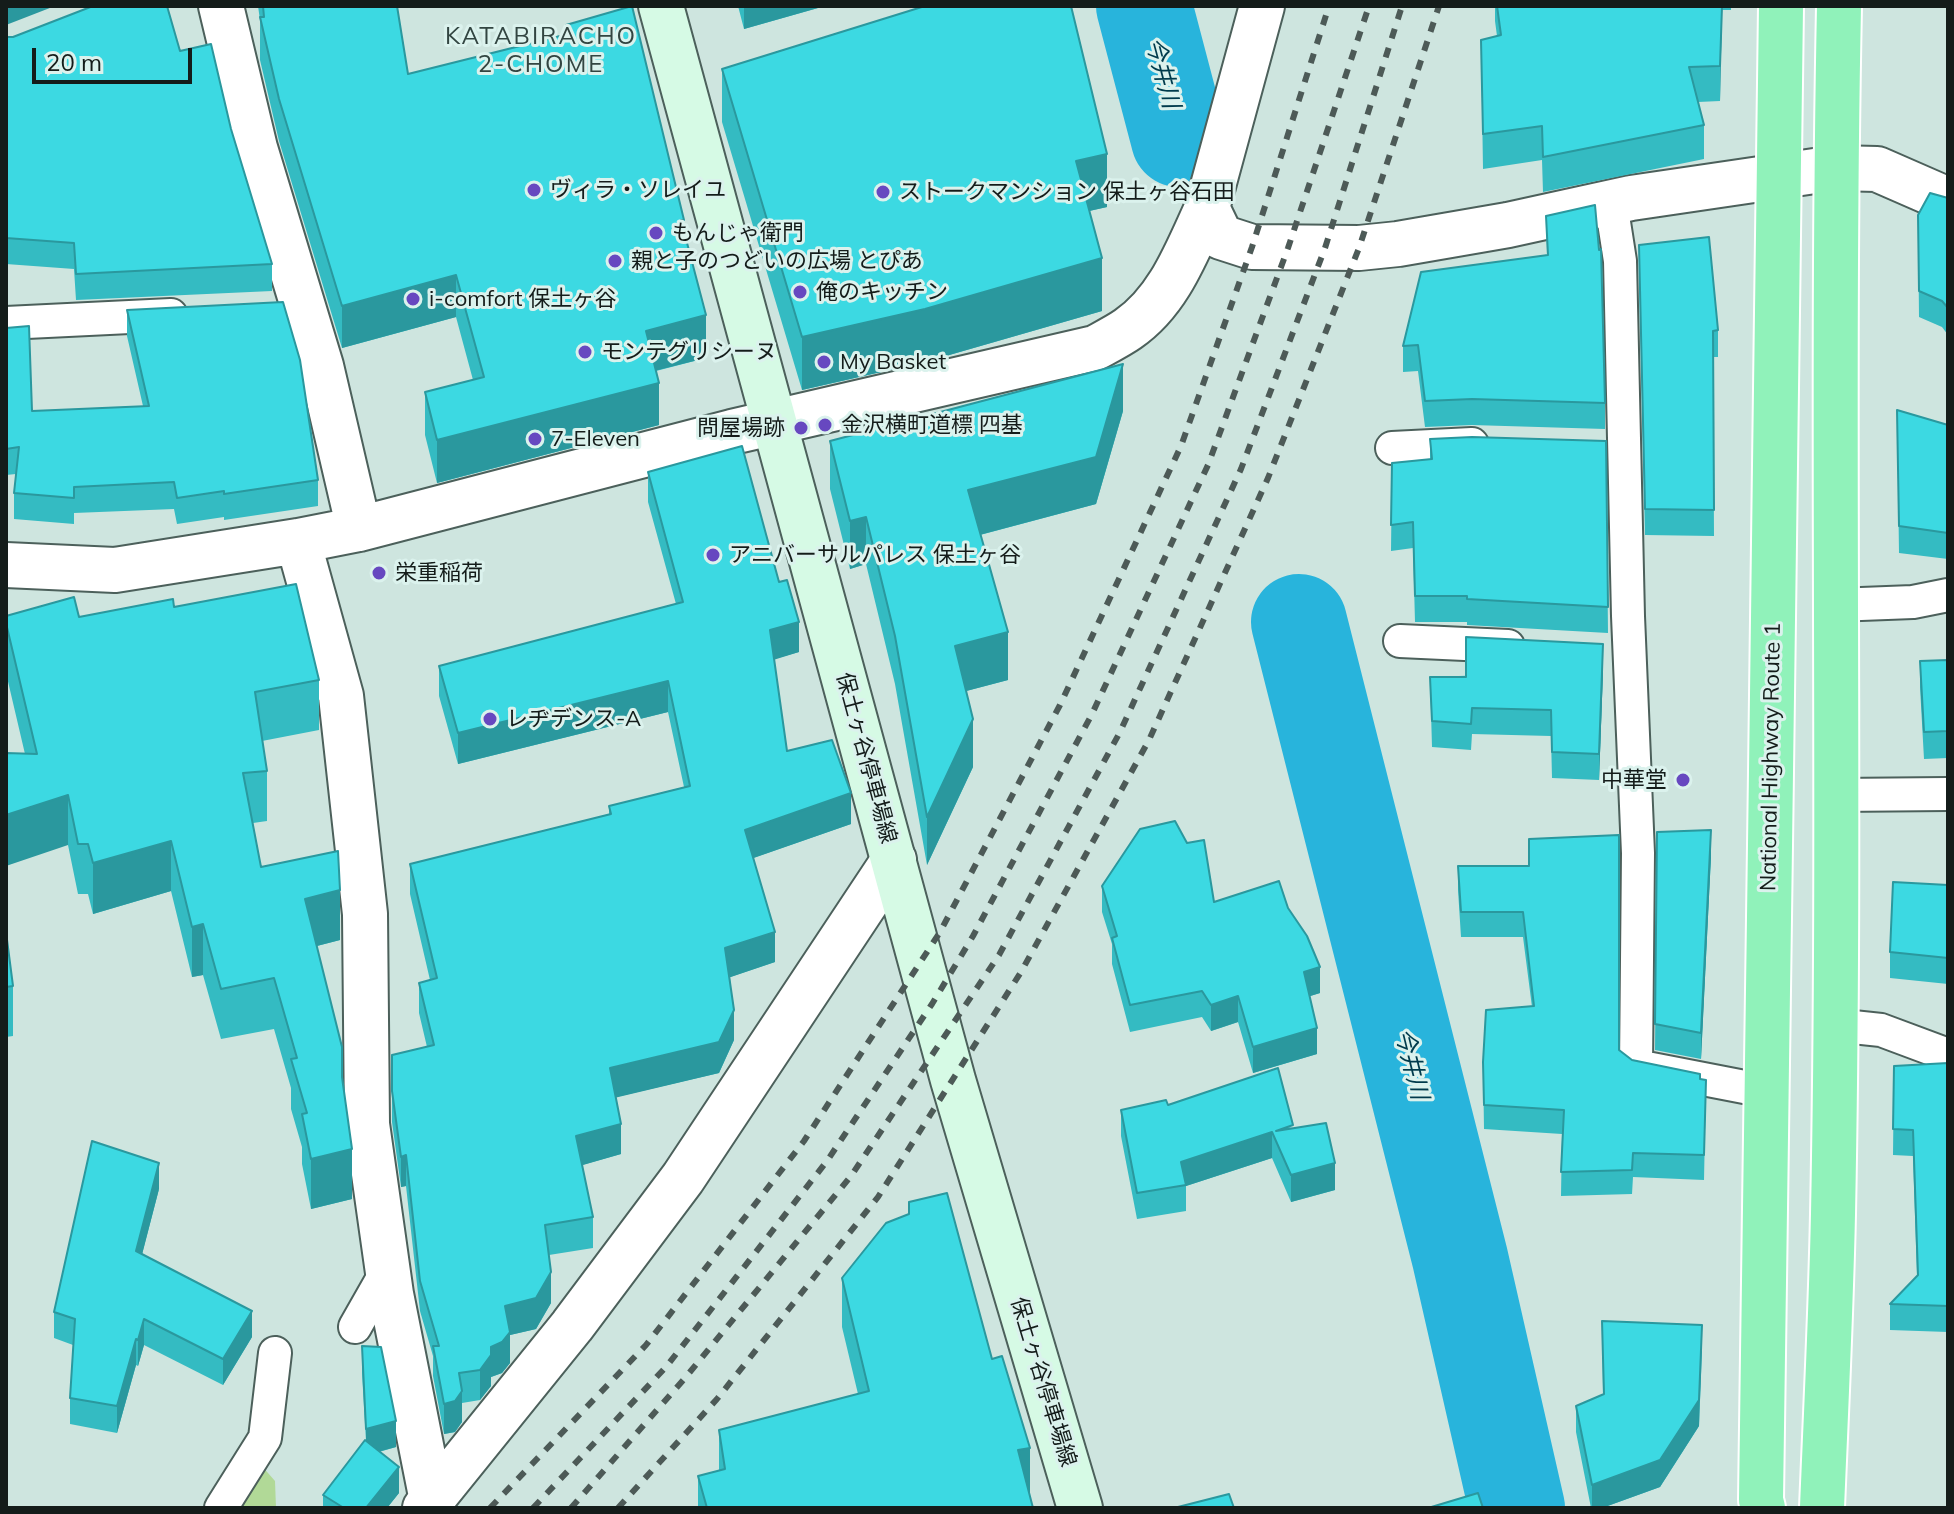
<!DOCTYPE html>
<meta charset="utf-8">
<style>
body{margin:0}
#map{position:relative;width:1954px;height:1514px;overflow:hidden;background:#cee5df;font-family:Mulish,sans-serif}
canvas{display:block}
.frame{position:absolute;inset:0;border:8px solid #141c1a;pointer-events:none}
.scale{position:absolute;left:32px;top:48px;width:160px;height:36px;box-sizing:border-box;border:4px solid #141c1a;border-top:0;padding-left:10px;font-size:24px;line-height:28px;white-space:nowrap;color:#141c1a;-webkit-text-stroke:6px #dbf2ed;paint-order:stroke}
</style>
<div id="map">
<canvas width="1954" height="1514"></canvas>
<div class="frame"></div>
<div class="scale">20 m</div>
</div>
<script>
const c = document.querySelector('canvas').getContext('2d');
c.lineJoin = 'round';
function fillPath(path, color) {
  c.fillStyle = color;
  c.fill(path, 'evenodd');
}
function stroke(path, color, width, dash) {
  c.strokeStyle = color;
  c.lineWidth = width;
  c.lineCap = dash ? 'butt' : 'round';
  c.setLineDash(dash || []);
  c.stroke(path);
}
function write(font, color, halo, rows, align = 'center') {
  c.font = font + ' Mulish,"Noto Sans JP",sans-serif';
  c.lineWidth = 6;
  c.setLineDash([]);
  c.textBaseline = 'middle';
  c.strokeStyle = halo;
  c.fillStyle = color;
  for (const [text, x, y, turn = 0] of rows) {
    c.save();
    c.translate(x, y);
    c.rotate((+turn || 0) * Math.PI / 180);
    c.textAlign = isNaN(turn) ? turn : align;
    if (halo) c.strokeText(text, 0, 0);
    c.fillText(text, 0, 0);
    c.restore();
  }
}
const green = new Path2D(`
 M261,1465L275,1481L276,1508H231Z`);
const river = new Path2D(`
 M1144,6L1179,139
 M1299,622L1460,1258L1517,1508`);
const service = new Path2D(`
 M1611,203L1620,261L1628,616L1638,853L1636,1066L1765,1091
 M6,323L171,315
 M1392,448L1472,444
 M1835,605L1913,602L1948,595
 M1400,641L1508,646
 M1836,795L1948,794
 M1834,1025L1881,1030L1948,1055
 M355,1327L388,1269
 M221,1508L265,1438L275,1353`);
const minor = new Path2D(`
 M221,6L255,148L321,366L359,529
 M1262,6L1207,208L1221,237L1252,247L1359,248L1398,244L1508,225L1631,198L1835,168L1877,169L1948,200
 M298,541L341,696L365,914L367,1124L391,1294L432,1501
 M6,565L115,570L298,541L359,529L732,432L1095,348C1106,342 1118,336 1128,329C1169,301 1187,251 1207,208
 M425,1508L572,1326L683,1178L894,860`);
const secondary = new Path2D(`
 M661,6L953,1080L1080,1508`);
const trunk = new Path2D(`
 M1763,1508L1761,1500C1765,1002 1778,504 1781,6
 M1822,1508C1826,1410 1831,1312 1833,1214C1841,811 1831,409 1839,6`);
const rail = new Path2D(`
 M490,1508L646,1345L804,1141L940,932L1060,705L1181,446L1252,247L1329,6
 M533,1508L666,1367L827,1161L932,1004L973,936L1092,714L1208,465L1288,248L1369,6
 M571,1508L685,1378L851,1176L999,955L1120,732L1241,469L1325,248L1402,6
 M618,1508L717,1399L878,1197L1021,972L1149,740L1268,478L1359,248L1439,6`);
const wall = new Path2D(`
 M258,6H397L408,74L566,34V25L684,231L706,358L656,371L659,425L437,483L425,435V392L473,380L456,317L342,348L279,141L260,60V20Z
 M738,6H825L744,29Z
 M1495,6H1731V10H1722L1720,101L1698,102L1704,125V159L1543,192L1542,160L1483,169L1481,40L1497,36L1495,21Z
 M6,37L180,51L231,129L272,264V291L76,300L74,269L6,264Z
 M722,69L1107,207L1089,211L1102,311L925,362L802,390L722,122Z
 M1948,198V335L1942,327L1919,317L1918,215Z
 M1546,216L1605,403V429L1472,425L1425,427L1418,371L1403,372V346L1547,255Z
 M1639,271L1718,330V357H1713L1714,536L1645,535Z
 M127,310L318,480V506L224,520V517L177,524L174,509L74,513V524L14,519V493L16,474L6,475V328L32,411L143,406L127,336Z
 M1897,410L1948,425V559L1899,553Z
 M1123,411L1096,504L980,535L1008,680L966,691L973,767L927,865L895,684L866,564L850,569L830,489V441Z
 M1430,439L1606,441L1608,633L1467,625V622H1415L1413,548L1391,551L1392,463L1430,459Z
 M648,472L799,652L774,659L787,751L851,824L753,858L775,962L730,977L734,1040L719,1073L616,1097L621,1154L582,1165L593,1217V1248L549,1255L551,1303L536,1329L510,1335V1363L502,1373L491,1377V1386L480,1400L462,1403V1422L455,1432L444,1434L433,1376V1356L420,1311L406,1186L401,1187L392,1122V1055L427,1047L419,1013V983L430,980L410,894V864L609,815V806L684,787L668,712L458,764L439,696V666L676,604L648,502Z
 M174,607L319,680V730L262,741L267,771V821L253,823L261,867L340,940L317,946L342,1077L352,1199L311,1209L302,1164V1147L291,1109V1088L274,1029L221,1039L203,975L192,977L171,891L93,914L88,894H78L68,845L25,754L6,673V616L79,617Z
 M1948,660V758L1924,759L1920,687V661Z
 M1603,671L1599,780L1552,778L1551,736L1472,734L1471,750L1432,747L1430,677Z
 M1657,832L1711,856L1701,1059L1655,1050Z
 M1458,866H1529L1619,1050L1632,1060L1706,1080L1704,1180L1633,1177L1632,1194L1561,1196L1562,1134L1484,1129L1483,1062L1532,1007L1523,937H1461L1458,890Z
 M1948,885V984L1890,978V952Z
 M1102,886L1214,902L1320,993L1310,996L1317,1054L1253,1073L1238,1022L1211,1031L1202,1017L1130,1032L1112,964V944L1102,912Z
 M6,932L13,986V1036L6,1037Z
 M1948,1063V1332L1890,1330V1304L1917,1276L1913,1156L1893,1155L1894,1066Z
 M1168,1105L1293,1128L1335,1190L1291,1202L1272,1158L1186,1186V1211L1137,1219L1121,1136V1110Z
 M159,1189L142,1254L252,1337L223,1385L144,1345L138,1366L136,1365L117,1433L70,1424V1398L73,1345L54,1338V1312Z
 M842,1278L992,1359L1033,1508H698V1476L719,1471V1430L858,1394L842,1327Z
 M1602,1321L1702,1351L1699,1426L1660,1487L1602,1508H1591L1576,1432V1406L1603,1394Z
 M362,1346L396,1447L379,1452L399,1493L387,1508H323V1495L366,1441L362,1373Z`);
const shadedWall = new Path2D(`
 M6,6H55L6,25Z
 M744,6H825L744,29Z
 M1722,6L1720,101V66Z
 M1107,154V207L1076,214V161Z
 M1102,258V311L925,362L802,390V337Z
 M456,275V317L342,348V306Z
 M706,315V358L646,373V331Z
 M1123,364V411L1096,504L968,538V490Z
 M659,383V425L437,483V440Z
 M866,517V564L850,569V521Z
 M799,622V652L770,661V630Z
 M1008,632V680L955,694V646Z
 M1603,644V671L1599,780V754Z
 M668,681V712L458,764V733Z
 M973,719V767L927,865V817Z
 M851,793V824L745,861V830Z
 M68,795V845L6,866V815Z
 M1711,830V856L1701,1059V1033Z
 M171,841V891L93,914V863Z
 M340,890V940L305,949V899Z
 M203,924V975L192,977V927Z
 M775,932V962L725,979V948Z
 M1320,967V993L1304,998V972Z
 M1238,996V1022L1211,1031V1005Z
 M734,1010V1040L719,1073L610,1099V1068Z
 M1317,1028V1054L1253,1073V1047Z
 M621,1124V1154L576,1167V1136Z
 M1272,1132V1158L1186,1186L1181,1162Z
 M352,1149V1199L311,1209V1159Z
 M406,1155V1186L401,1187V1157Z
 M159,1163V1189L136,1278V1251Z
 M1335,1163V1190L1291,1202V1175Z
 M551,1272V1303L536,1329L510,1335V1363L502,1373L491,1377V1386L480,1400V1370L505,1306Z
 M252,1311V1337L223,1385V1359Z
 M144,1319V1345L138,1366V1340Z
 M1702,1325L1699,1426L1660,1487L1602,1508H1592V1485Z
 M136,1339V1365L117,1433V1406Z
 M462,1391V1422L455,1432L444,1434V1404Z
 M396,1421V1447L366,1455V1429Z
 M1030,1448V1496L1018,1450Z
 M399,1467V1493L387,1508H366Z`);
const building = new Path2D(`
 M93,6H167L180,51L211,44L231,129L272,264L76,274L74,243L6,238V37H13Z
 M263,6H397L408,74L568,34L566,25L632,6L684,220H681L706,315L646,331L659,383L437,440L425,392L484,377L456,275L342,306L279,99L260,17H264Z
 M925,6H1071L1107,154L1076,161L1102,258L925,309L802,337L722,69Z
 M1497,6H1722L1720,66L1689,67L1704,125L1543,157L1542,126L1483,134L1481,40L1501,35Z
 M1930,193L1948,198V308L1942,301L1919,291L1918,215Z
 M1595,205L1599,250L1601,249L1605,403L1472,399L1425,401L1418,345L1403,346L1421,272L1548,255L1546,216Z
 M1709,237L1718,330L1713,331L1714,510L1645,509L1639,245Z
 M283,302L300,360L318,480L224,494V491L177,498L174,482L74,487V498L14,493L19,447L6,449V328L29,326L32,411L149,406L127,310Z
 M1123,364L1096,457L968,490L1008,632L955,646L973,719L927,817L895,636L866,517L850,521L830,441Z
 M1897,410L1948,425V533L1899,526Z
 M1472,437L1606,441L1608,607L1467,599V596H1415L1413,522L1391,525L1392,463L1432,459L1430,439Z
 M742,446L779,582L787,580L799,622L770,630L787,751L832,740L851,793L745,830L775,932L725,948L734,1010L719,1042L610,1068L621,1124L576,1136L593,1217L545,1225L551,1272L536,1298L505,1306L510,1332L502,1342L491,1347V1355L480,1370L459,1373L462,1391L455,1401L444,1404L433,1346H439L420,1281L406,1155L401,1157L392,1091V1055L434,1045L419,983L437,978L410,864L611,814L609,806L690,786L668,681L458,733L439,666L683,602L648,472Z
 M296,584L319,680L255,692L267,771L243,773L261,867L338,851L340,890L305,899L342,1047V1077L352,1149L311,1159L302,1114L307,1113L291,1059L297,1058L274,978L221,989L203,924L192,927L171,841L93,863L88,844H78L68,795L6,815V753L37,754L6,623V616L74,597L79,617L173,599L174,607Z
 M1466,637L1603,644L1599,754L1552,752L1551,710L1472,708L1471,724L1432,721L1430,677H1466Z
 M1948,660V731L1924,732L1920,661Z
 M1175,821L1187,843L1204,840L1214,902L1279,881L1288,908L1307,936L1320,967L1304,972L1317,1028L1253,1047L1238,996L1211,1005L1202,991L1130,1005L1112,938L1117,936L1102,886L1140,829Z
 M1711,830L1701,1033L1655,1024L1657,832Z
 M1619,835V1050L1632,1060L1700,1074V1079L1706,1080L1704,1155L1633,1153L1632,1170L1561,1172L1564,1110L1484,1105L1483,1062L1486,1010L1534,1006L1523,912H1461L1458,866H1529V839Z
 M1893,882L1948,885V958L1890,952Z
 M6,932L13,986L6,987Z
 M1948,1063V1306L1890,1304L1918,1275L1913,1130L1893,1129L1894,1066Z
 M1278,1068L1293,1125L1276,1131L1326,1123L1335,1163L1291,1175L1272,1132L1181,1162L1186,1185L1137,1193L1121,1110L1166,1100L1168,1105Z
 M92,1141L159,1163L136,1251L252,1311L223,1359L144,1319L138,1340L136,1339L117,1406L70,1398L75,1319L54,1312Z
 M947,1193L992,1359L1002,1356L1030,1448L1018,1450L1033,1508H707L698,1476L725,1469L719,1430L869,1391L842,1278L886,1223L909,1214V1202Z
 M1602,1321L1702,1325L1699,1400L1660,1460L1592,1485L1576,1406L1604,1394Z
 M362,1346L381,1347L396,1421L366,1429Z
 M365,1440L399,1467L366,1508H344L323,1495Z
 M1478,1493L1483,1508H1428Z
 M1229,1494L1234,1508H1174Z`);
const markers = [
 [534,190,8,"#6748c0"],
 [883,192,8,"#6748c0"],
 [656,233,8,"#6748c0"],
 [615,261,8,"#6748c0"],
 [800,292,8,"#6748c0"],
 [413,299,8,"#6748c0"],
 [585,352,8,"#6748c0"],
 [824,362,8,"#6748c0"],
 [825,425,8,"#6748c0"],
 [801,428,8,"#6748c0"],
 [535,439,8,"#6748c0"],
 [713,555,8,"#6748c0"],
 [379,573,8,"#6748c0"],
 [490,719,8,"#6748c0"],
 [1683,780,8,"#6748c0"]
];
const poiNames = [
 ["ヴィラ・ソレイユ",550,190],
 ["ストークマンション 保土ヶ谷石田",899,192],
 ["もんじゃ衛門",672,233],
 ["親と子のつどいの広場 とぴあ",631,261],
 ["俺のキッチン",816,292],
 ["i-comfort 保土ヶ谷",429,299],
 ["モンテグリシーヌ",601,352],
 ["My Basket",840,362],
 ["金沢横町道標 四基",841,425],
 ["問屋場跡",785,428,"right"],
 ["7-Eleven",551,439],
 ["アニバーサルパレス 保土ヶ谷",729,555],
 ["栄重稲荷",395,573],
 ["レヂデンス-A",506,719],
 ["中華堂",1667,780,"right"]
];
const streetNames = [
 ["National Highway Route 1",1771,757,-89],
 ["保土ヶ谷停車場線",866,758,75],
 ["保土ヶ谷停車場線",1043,1382,73]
];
const neighbourhoodNames = [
 ["KATABIRACHO",541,37],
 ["2-CHOME",541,65]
];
const waterNames = [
 ["今井川",1162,73,75],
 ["今井川",1411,1064,76]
];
fillPath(green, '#b1d997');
stroke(river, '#28b4dc', 96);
stroke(service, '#4c605b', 36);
stroke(minor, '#4c605b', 48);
stroke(secondary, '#4c605b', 48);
stroke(trunk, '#fff', 48);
stroke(service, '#fff', 32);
stroke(minor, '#fff', 44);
stroke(secondary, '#d6fae5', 44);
stroke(trunk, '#90f2ba', 44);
stroke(rail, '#4d5a57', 6, [10, 10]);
fillPath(wall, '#34bbc2');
fillPath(shadedWall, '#2a989e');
fillPath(building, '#3cd9e2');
stroke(building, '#2a989e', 2);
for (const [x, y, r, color] of markers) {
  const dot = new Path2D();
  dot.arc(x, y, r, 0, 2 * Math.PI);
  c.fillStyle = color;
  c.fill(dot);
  stroke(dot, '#dbf2ed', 3);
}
write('22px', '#141c1a', '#dbf2ed', poiNames, 'left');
write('22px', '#141c1a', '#dbf2ed', streetNames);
c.letterSpacing = '2px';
write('24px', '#324541', '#dbf2ed', neighbourhoodNames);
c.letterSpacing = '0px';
write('italic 24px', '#003b4c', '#dbf2ed', waterNames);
</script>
